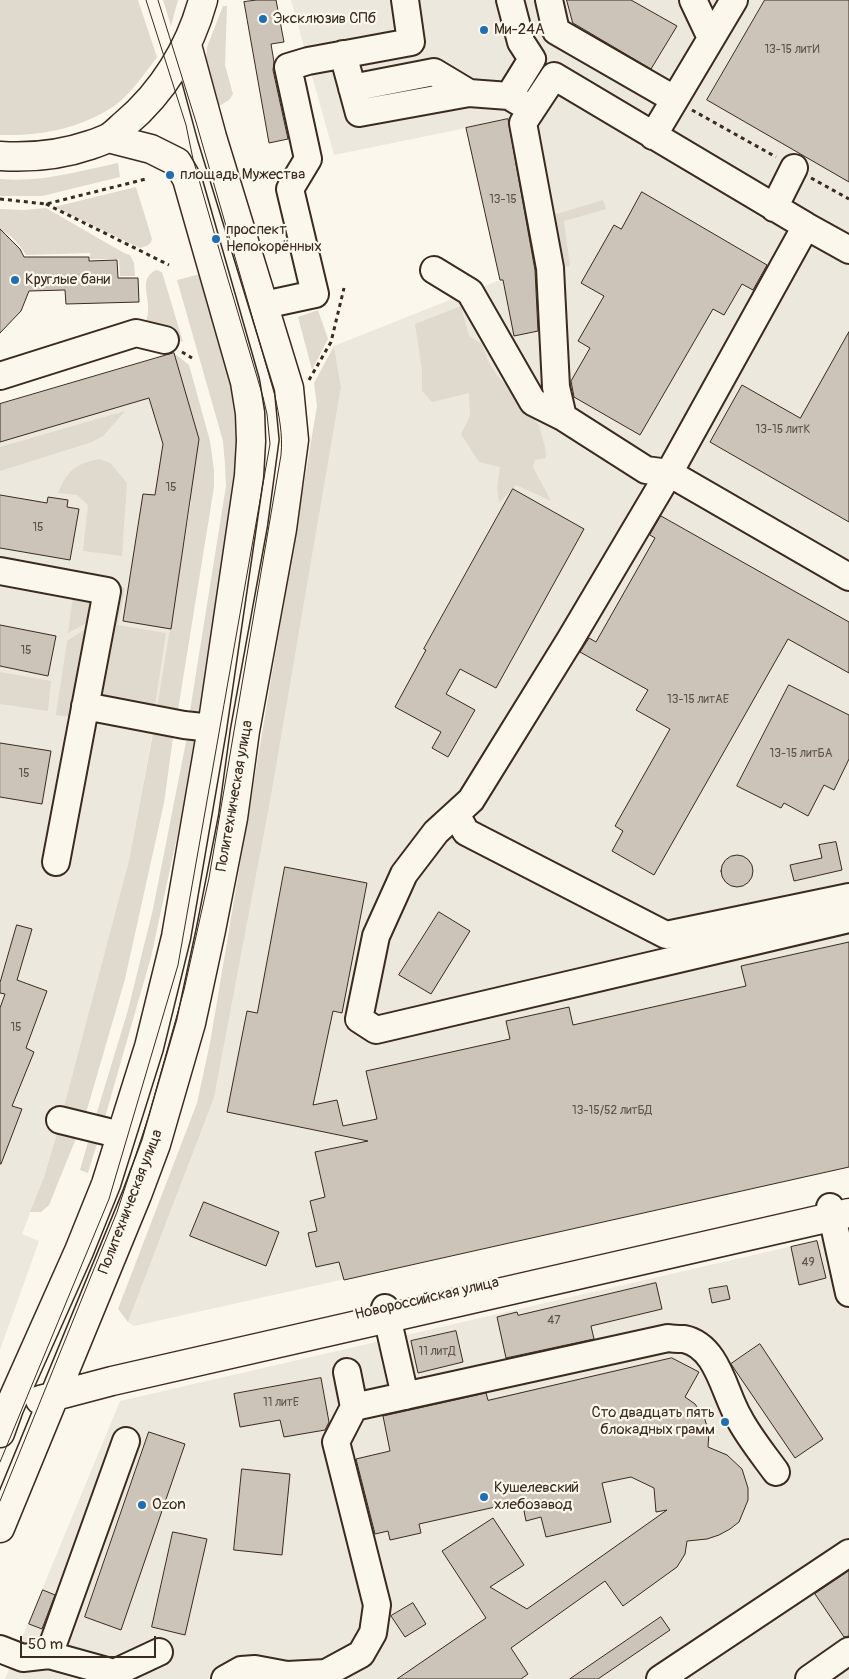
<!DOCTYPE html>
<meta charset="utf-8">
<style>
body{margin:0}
#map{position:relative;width:849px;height:1679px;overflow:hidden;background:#fbf7ec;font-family:Pangolin,sans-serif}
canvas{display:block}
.scale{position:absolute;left:20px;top:1636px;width:136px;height:22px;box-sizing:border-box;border:2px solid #3b2a1e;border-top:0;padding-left:6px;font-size:15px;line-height:18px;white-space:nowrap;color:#3b2a1e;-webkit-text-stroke:4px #fbf7ec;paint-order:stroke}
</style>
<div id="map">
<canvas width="849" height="1679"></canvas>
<div class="scale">50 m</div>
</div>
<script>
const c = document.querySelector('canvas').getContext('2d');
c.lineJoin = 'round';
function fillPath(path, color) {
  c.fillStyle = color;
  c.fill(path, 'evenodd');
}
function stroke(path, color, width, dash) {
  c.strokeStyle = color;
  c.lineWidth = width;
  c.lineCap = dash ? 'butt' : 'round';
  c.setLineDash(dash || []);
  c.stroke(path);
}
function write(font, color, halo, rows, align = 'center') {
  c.font = font + ' Pangolin,sans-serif';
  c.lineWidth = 4.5;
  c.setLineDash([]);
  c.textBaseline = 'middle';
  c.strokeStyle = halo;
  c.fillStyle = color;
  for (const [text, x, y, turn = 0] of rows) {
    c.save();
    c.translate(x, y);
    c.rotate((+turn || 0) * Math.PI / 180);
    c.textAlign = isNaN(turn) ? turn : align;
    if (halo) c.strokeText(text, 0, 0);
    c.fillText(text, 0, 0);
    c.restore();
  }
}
const built = new Path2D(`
 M291,0H849V1167L134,1326L128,1322L214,1098L270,802L341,387L334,346L500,280L466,128L334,155Z
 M174,353L171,629L155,720L129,860L59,1126L44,1177L22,1234L39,1241L0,1350V404Z
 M849,1233V1679H5L120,1401Z`);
const green = new Path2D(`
 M0,0H138L157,57C146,72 129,96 114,106C79,129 41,136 0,135Z
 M163,0H178L171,26Z
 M223,6H227L225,65L233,94L229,100L219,106L206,61L207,47Z
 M118,163L120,177L42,196H0V179C39,183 80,171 118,163Z
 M136,187L152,239C150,246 146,246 140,248L54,207Z
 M603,200L606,209L564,221L570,266L554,268L548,223L553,215Z
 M46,208L124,253L130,255L134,263L135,276H120L119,259H90V253L26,255C20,245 11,234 0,230V209L24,210Z
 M156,270L162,272L183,342L145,324C146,321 148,316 148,312C150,297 138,279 156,270Z
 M200,274L231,387L237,432L234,486L198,719L189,717L226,486L225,465L223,441L177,280Z
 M461,306L469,336L482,344L488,361L498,377L513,390L527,411L539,425L545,447L546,458L535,460L533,467L551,501L516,485L499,503L497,488L500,467L479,462L461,434L470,416L469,393L432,402L422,391V370L415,324Z
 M318,310L328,339L312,370L298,317Z
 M334,346L341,387L270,802L214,1098L128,1322L118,1309L197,1103L210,1043L317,406L314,383Z
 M174,353L189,365L210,441L214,470V487L177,716L156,714L191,501L182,500Z
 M125,411L103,436L92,442L0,471V447Z
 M99,459L110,463L127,483L122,556L83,551L88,505L77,495L58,493C68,470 75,464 99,459Z
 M118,587L125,588L118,625L166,633L154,712L137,709L138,701L120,698L118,708L101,704L99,691Z
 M73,596L95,602L92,620L68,633Z
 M92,625L71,717L56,715L67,641Z
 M0,672L51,681L48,711L0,704Z
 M154,728L174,730L164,803L125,979L84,1120L62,1114L129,860Z
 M187,737H195L180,823L151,957L103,1124L94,1122L128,1010L153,909Z
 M59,1126L79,1131L49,1205L41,1212H30L44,1177Z
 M90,1135L99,1137L88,1173L80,1170Z`);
const building = new Path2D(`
 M257,0H276L284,42L271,44L274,62L273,70L288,139L269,143L244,2Z
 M567,0H631L677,26L651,69L573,23Z
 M765,0H849V182L707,100Z
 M508,119L535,270L538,331L514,336L503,280H500L466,128Z
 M642,192L767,265L753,290L742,284L724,315L713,309L640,435L574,397L571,381L590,348L578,341L604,296L581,283L614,225L621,229Z
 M0,229L20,249L24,257H89V261L117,260L118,278H138L139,302L66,304L65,290L29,291L21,311L0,333Z
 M849,332V522L710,442L742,385L800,418Z
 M174,353L199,439L171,629L123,621L143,494L155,495L163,444L149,398L0,442V404Z
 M513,489L584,529L496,688L460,669L446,694L475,710L448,757L432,748L441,732L395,707L426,650L424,649Z
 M0,495L47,503L48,497L68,500L67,507L79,509L70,560L0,548Z
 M661,516L849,622V673L788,639L654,875L612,851L623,831L615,826L670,729L636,710L648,690L580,652L589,638L596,642L655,538L650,535Z
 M0,625L56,636L48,676L0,666Z
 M789,685L849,715V759L834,790L824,785L808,816L784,803L781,808L737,786Z
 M0,743L51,751L42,804L0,797Z
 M836,842L842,870L794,881L790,865L822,858L819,845Z
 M721 871a16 16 0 1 1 32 0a16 16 0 1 1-32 0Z
 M285,867L367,883L342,1013L333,1011L313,1105L337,1100L343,1126L377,1119L366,1071L510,1039L506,1021L569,1007L573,1025L746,986L741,966L849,942V1167L344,1280L339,1262L316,1267L308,1233L317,1231L310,1201L325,1197L315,1152L368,1141L227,1112L247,1011L257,1013Z
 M439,912L470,931L431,994L399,975Z
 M17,925L32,929L17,980L47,991L26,1048L34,1052L12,1106L22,1109L1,1164H0V1008L5,994L0,993V983Z
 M204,1202L279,1232L266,1266L190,1236Z
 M817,1241L826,1278L799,1285L791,1247Z
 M656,1283L662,1309L591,1326L594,1339L506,1358L497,1317L517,1312L518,1315Z
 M727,1286L730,1299L712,1303L709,1289Z
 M456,1331L463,1362L418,1373L411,1341Z
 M760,1344L823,1439L795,1458L731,1364Z
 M672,1358L699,1372L685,1397L695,1404L704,1417L709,1432L708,1447L727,1455L742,1469L748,1488V1500L739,1522L730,1529L719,1535L707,1539L687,1541L685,1554L677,1567L623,1606L605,1581L511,1648L528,1674L521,1679H397L486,1618L442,1551L493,1518L524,1565L490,1587L527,1609L667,1510L656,1512L654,1488L631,1477L602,1483L611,1522L546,1537L541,1517L526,1521L522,1501L419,1524L421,1533L390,1540L388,1531L375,1534L356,1459L390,1451L383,1416L486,1393L488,1400Z
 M321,1378L329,1422L325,1430L284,1437L280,1420L240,1427L234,1394Z
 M149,1432L185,1444L121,1630L85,1617Z
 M242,1469L290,1474L282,1555L234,1550Z
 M173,1532L207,1539L185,1635L152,1627Z
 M849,1571V1636L844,1637L815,1594Z
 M43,1590L55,1595L42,1629L29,1624Z
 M413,1603L426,1624L405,1637L391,1616Z
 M661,1617L670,1630L598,1679H570Z`);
const path = new Path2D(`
 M692,110L776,157
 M811,178L849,199
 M0,199L46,204L146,179
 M46,204L169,265
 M182,352L192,358
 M309,380L331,342L344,288`);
const minor = new Path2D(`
 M549,0L556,31L674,99
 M693,0L711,38
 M343,54L359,113L469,93L509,96L531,109
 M352,88L434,72L469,93
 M509,96L532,59L521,42L510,0
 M653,136L734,0
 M774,208L794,168
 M806,226L669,473L570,640L471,800L436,832L404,874L376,936L359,1019L376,1030L849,919
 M849,250L806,226L554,76L523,123L550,268L556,387L563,417L646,470L669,473L849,577
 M434,270L470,292L533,402L563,417
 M264,305L315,294L290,189L308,159L288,67L308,61L411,42L405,0
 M0,376L136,333L165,340
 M0,571L107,591L56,862
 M85,706L184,725L212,728
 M456,814L466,832L666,935L849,897
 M60,1120L121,1135
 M830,1207L849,1293
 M385,1308L405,1396
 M347,1372L354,1407
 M0,1649L23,1658L49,1655L114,1673L159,1652
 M49,1655L126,1441
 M225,1679L241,1670L255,1669L287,1675L326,1673L361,1654L373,1633L377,1605L336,1442L354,1407L668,1338C673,1339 679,1339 684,1339C718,1346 724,1393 739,1418C749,1437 763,1454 776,1472
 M660,1679L849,1553
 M809,1679L849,1651`);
const major = new Path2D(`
 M0,156C31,158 61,155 90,145C96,143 102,141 108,138C114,135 120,128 125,124C163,92 190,48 203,0
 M40,1400L112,1381L849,1213
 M0,1433L9,1408L79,1251L106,1184L149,1047L176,937L212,728L249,476L251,441L250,413L245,382L187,179L177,162L151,149L108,138
 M0,1528L137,1195L156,1144L191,1023L211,930L233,818L245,731L282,529L294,440L289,388L212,137L187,45`);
const tram = new Path2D(`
 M0,1462L109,1199L178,965L270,444L267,414L263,397L216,239L193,159L186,125L146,0
 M0,1501L117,1212L149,1115L184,990L209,878L281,455C283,434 279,416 275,396L196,122L158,0`);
const markers = [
 [263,19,5,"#1f6fb2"],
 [484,30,5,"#1f6fb2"],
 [170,175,5,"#1f6fb2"],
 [216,239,5,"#1f6fb2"],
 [15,280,5,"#1f6fb2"],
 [725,1422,5,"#1f6fb2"],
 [484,1497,5,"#1f6fb2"],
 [142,1505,5,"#1f6fb2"]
];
const numberNames = [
 ["13-15 литИ",792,50],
 ["13-15",503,200],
 ["13-15 литК",783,430],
 ["15",171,488],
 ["15",38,528],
 ["15",26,651],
 ["13-15 литАЕ",698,700],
 ["13-15 литБА",801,754],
 ["15",24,774],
 ["15",16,1028],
 ["13-15/52 литБД",612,1111],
 ["49",808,1263],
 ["47",554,1321],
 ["11 литД",437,1352],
 ["11 литЕ",281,1403]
];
const poiNames = [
 ["Эксклюзив СПб",273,19],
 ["Ми-24А",494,30],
 ["площадь Мужества",180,175],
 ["проспект",226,230],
 ["Непокорённых",226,247],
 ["Круглые бани",25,280],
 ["Сто двадцать пять",715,1413,"right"],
 ["блокадных грамм",715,1430,"right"],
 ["Кушелевский",494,1488],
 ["хлебозавод",494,1505],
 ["Ozon",152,1505]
];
const streetNames = [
 ["Политехническая улица",235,796,-80],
 ["Политехническая улица",131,1202,-69],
 ["Новороссийская улица",427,1299,-13]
];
fillPath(built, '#ede8dd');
fillPath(green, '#dfd9ce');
fillPath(building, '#ccc4b9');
stroke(building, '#3b2a1e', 1);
stroke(minor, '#3b2a1e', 30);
stroke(major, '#3b2a1e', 31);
stroke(path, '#3b2a1e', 3, [4, 4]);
stroke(minor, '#fbf7ec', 26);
stroke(major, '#fbf7ec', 28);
stroke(tram, '#3b2a1e', 1);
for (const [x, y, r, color] of markers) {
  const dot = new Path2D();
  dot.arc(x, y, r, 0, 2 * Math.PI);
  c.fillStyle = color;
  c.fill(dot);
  stroke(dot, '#fbf7ec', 2);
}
write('12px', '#5f5045', null, numberNames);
write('15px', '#3b2a1e', '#fbf7ec', poiNames, 'left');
write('15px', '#3b2a1e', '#fbf7ec', streetNames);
</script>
